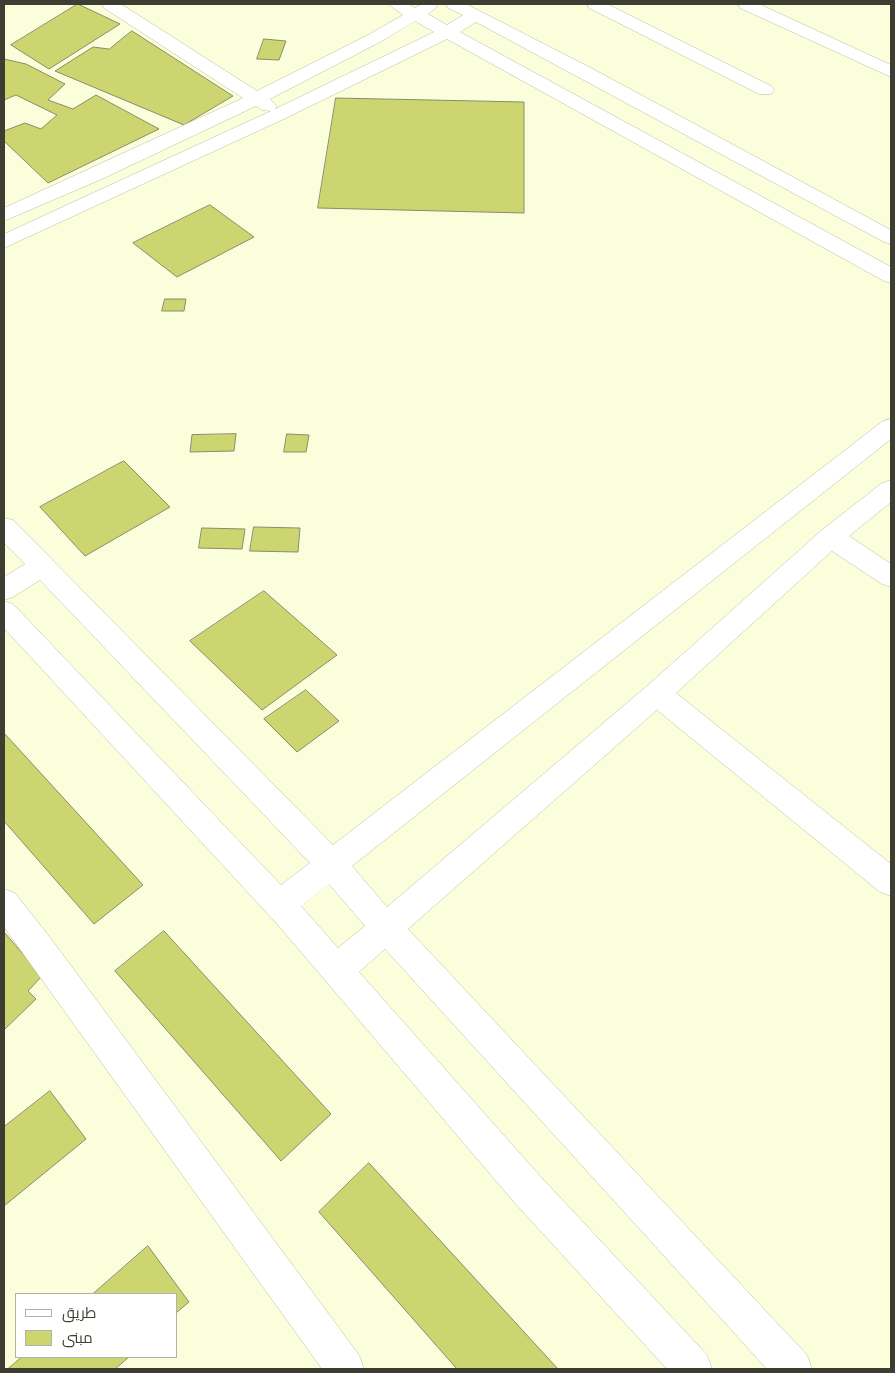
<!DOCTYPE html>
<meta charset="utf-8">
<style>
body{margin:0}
#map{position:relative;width:895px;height:1373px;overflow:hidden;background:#fafedb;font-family:Cabin,Cairo,sans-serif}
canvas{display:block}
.frame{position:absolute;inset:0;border:5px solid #3d3e31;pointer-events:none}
.legend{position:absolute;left:15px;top:1293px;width:162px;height:65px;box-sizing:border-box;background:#fff;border:1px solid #b1b2ad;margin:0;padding:6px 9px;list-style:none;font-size:15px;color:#3d3e31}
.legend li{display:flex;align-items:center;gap:10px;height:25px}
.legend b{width:25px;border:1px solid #b1b2ad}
</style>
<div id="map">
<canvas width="895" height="1373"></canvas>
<div class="frame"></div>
<ul class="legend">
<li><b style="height:6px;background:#fff"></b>طريق</li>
<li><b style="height:14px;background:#cdd570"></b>مبنى</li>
</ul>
</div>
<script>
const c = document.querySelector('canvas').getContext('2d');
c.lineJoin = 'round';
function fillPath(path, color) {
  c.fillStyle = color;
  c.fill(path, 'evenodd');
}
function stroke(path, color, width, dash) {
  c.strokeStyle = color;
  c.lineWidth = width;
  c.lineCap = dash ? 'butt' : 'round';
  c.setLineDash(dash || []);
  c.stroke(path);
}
const building = new Path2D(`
 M78,4L120,24L49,69L11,45Z
 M132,31L233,96L184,125L55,71L93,47L109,49Z
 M264,39L286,41L279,60L257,59Z
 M4,59L26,64L65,84L48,100L73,109L96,95L159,129L48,183L4,141V131L25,123L41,129L57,115L16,95L4,100Z
 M336,98L524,102V213L318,208Z
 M210,205L254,237L177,277L133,243Z
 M165,299H186L184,311H162Z
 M236,434L234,451L190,452L192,435Z
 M287,434L309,435L306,452H284Z
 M124,461L170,507L85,556L40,507Z
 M254,527L300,528L298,552L250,551Z
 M202,528L245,529L242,549L199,548Z
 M264,591L337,655L262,710L190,641Z
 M306,690L339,721L297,752L264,719Z
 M4,733L143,885L94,924L4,821Z
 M164,931L331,1114L281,1161L115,971Z
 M4,932L42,976L28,991L36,999L4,1030Z
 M50,1091L86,1139L4,1206V1127Z
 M369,1163L558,1369H457L319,1212Z
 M148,1246L189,1302L176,1313V1294H93Z
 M22,1357H129L115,1369H8Z`);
const minor = new Path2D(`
 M102,4H121L257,91L368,35L403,15L388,4H408L415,8L422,4H435L437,7L428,14L447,25L463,15L448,8L446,4H466L593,69L891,230V244L884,242L476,22L460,32L891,267V283L884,281L447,39L286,118L4,248V234L271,111L262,110L256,106L102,179L4,221V208L243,98L104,8ZM415,21L434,32L275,109L277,106L270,99L380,42Z
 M587,4H607L771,86L774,90L771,94H759L589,8Z
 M738,4H759L891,65V77L740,8Z
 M891,419V439L352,866L387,907L647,686L822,530L882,483L891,480V502L849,536L891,564V587L882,584L832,551L676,693L891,864V896L880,892L657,710L408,929L807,1355L812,1369H767L385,949L359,972L540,1176L707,1355L712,1369H667L514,1202L278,925L4,628V601L13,604L281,885L310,863L40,580L13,597L4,600V577L25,564L4,543V518L13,520L333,845L883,421ZM329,884L365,926L338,948L301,906Z
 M4,889L15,893L55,944L359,1355L364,1369H322L4,927Z`);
fillPath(building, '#cdd570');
stroke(building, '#898c6c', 1);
stroke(minor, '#bbbe9d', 1);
fillPath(minor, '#fff');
</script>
